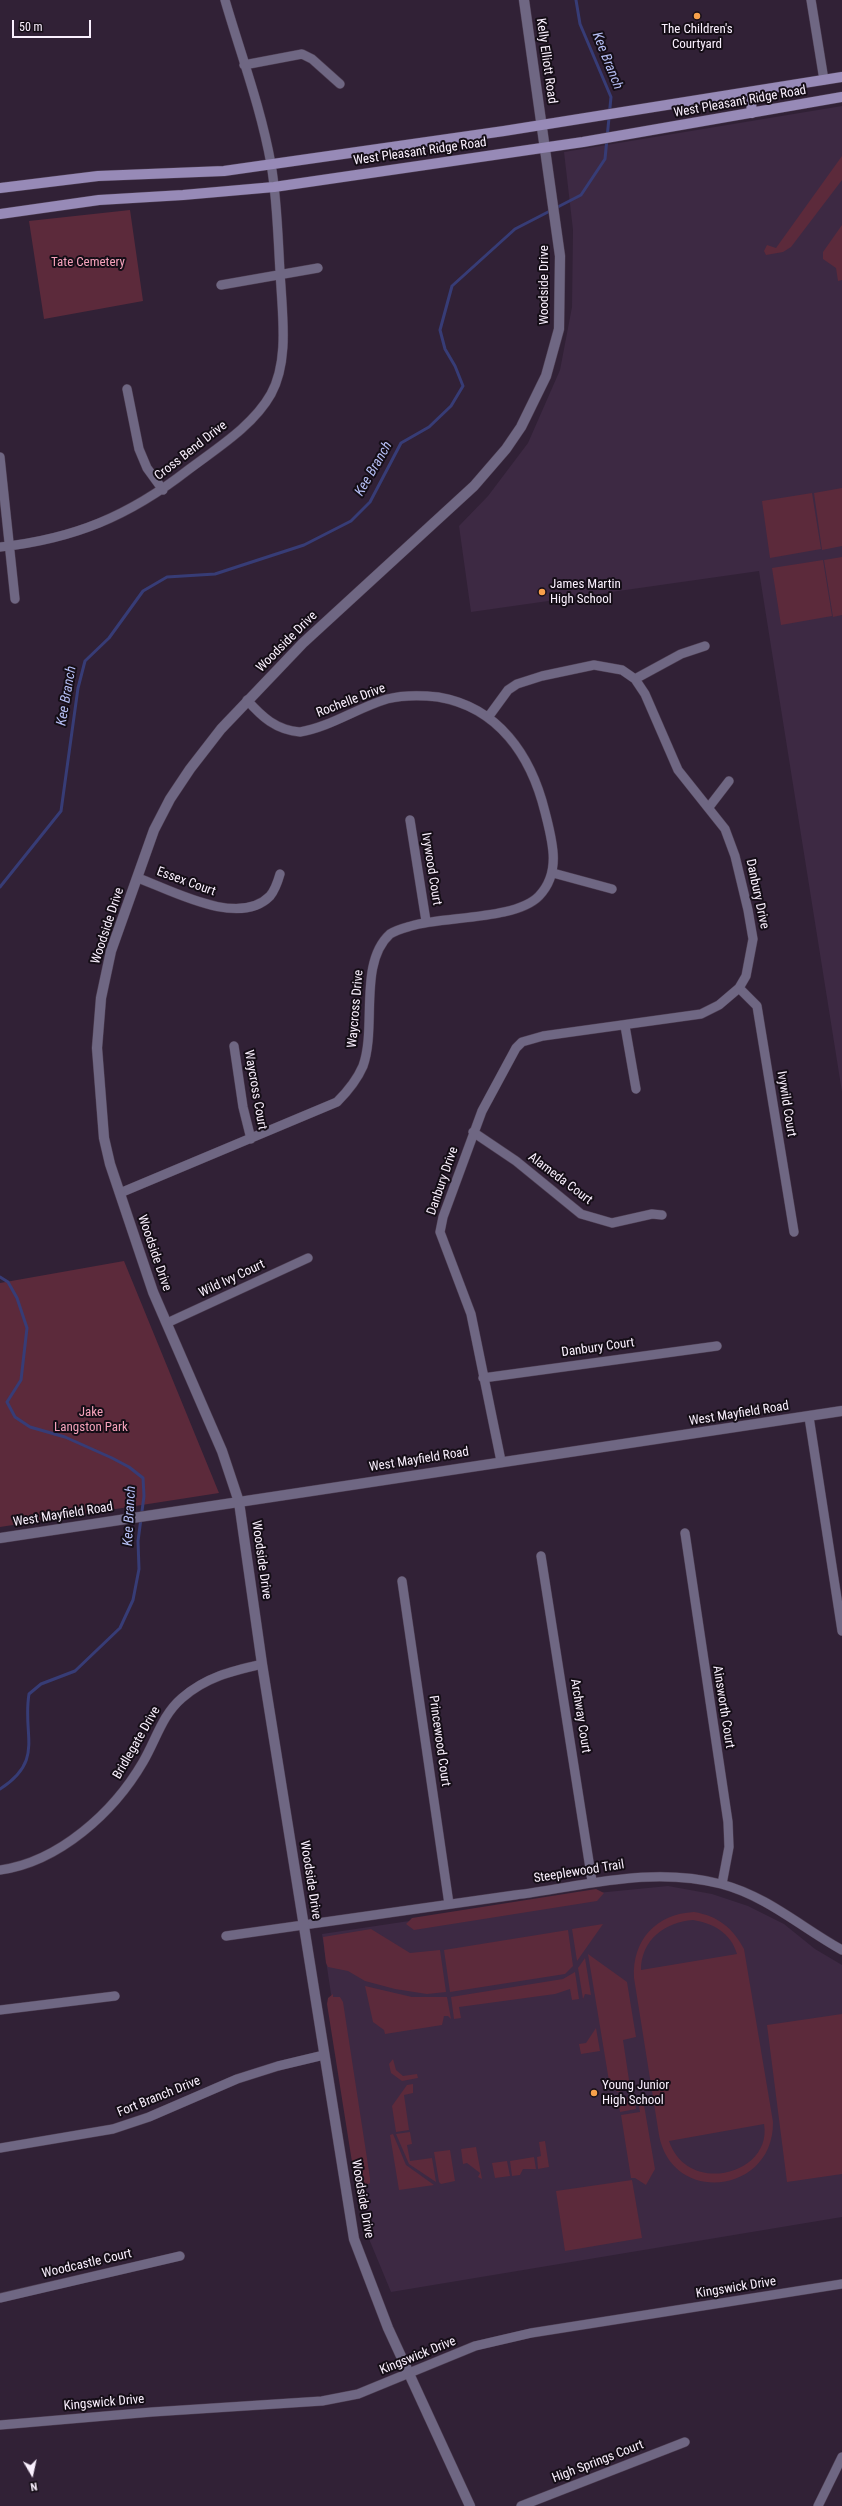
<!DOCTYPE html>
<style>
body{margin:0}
#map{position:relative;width:842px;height:2506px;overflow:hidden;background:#312136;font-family:"Roboto Condensed",sans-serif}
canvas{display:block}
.north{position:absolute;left:12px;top:2454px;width:40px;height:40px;-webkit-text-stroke:3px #150e17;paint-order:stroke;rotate:171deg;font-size:11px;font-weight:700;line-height:16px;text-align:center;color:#faf0fe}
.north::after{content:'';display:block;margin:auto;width:14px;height:18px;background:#faf0fe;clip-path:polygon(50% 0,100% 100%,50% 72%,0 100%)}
.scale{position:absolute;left:12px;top:20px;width:79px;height:18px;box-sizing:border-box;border:2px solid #faf0fe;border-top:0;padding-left:5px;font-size:12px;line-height:14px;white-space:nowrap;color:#faf0fe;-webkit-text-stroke:3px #150e17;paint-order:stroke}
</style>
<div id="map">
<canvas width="842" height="2506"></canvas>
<div class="north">N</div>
<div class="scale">50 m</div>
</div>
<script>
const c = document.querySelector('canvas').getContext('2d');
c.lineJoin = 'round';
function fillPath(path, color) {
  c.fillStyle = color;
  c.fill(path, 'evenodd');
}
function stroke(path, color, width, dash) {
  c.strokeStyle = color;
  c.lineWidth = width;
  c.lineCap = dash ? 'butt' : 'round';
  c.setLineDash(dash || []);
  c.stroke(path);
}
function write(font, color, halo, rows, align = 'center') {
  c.font = font + ' "Roboto Condensed",sans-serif';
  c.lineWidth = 4;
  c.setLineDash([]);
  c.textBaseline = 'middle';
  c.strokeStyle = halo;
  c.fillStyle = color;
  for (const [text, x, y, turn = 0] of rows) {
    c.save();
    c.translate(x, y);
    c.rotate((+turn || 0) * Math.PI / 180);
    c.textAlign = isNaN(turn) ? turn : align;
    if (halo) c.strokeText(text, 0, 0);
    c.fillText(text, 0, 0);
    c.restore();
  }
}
const built = new Path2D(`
 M842,106V1092L759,571L471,612L459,526L488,496L528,443L560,370L572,307L573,230L564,152Z
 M668,1886L712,1894L748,1906L784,1924L815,1949L842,1965V2217L391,2292L367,2234L322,1934L597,1893Z`);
const green = new Path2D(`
 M842,156V180L791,247L783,252L766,255L764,251L767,245L776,248Z
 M130,210L143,301L44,319L29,221Z
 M842,225V280L838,281L836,268L823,259V252Z
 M842,488V546L822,550L814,493Z
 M812,493L821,549L770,558L762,501Z
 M842,557V615L833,617L824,560Z
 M823,560L832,616L781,625L772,568Z
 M124,1261L219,1493L0,1527V1283Z
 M596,1889L604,1893L597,1901L414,1930L406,1924L412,1918Z
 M694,1912C718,1916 733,1928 744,1949L773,2122C774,2194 672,2206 659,2135L634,1978C632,1940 656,1914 694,1912ZM693,1920C713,1923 731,1933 737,1954L641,1970C641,1940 665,1922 693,1920ZM764,2124C773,2174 688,2197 669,2141Z
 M603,1924L577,1961L572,1929Z
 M371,1929L410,1953L440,1950L446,1992L427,1994L395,1989L365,1981L348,1971L328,1967L326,1963L323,1937Z
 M568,1930L573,1966L565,1974L450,1992L444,1950Z
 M588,1954L627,1982L636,2037L623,2040L629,2080H632L633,2089L617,2092L609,2081Z
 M585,1958L591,1995L585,1994L583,1999L578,1968Z
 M575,1972L579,1999L572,2000L570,1989L555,1994L459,2007L461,2018L454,2019L451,1997L563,1979Z
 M365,1986L412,1997H447L451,2019L448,2016H444L442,2025L385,2034L384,2030L373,2022Z
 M333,1994V1997H340L343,2002L370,2178V2183L363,2187V2189L355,2181L327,2004L328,1998Z
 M842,2014V2174L787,2182L767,2025Z
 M596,2028L600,2051L581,2054L579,2044L586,2043Z
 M393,2059L396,2070L403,2076L417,2074L418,2078L402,2081L391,2073L389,2064Z
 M413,2084V2093L404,2095L409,2130L396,2132L392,2106L407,2085Z
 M634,2096L636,2109L620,2112L618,2099Z
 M644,2105L655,2169L646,2185L635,2178H631L621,2115L640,2112L639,2106Z
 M410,2132L412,2144L407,2145L410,2161L432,2158L436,2182L409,2164L396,2134Z
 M393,2134L406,2165L434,2185L399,2190L390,2135Z
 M545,2141L549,2167L538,2169L537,2157L541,2156L539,2142Z
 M476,2147L482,2179L478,2177L480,2173L467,2163L463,2164L461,2149Z
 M450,2150L455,2181L441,2184L439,2182L434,2152Z
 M534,2157L536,2169H523L520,2175L512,2176L510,2161Z
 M507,2161L510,2176L495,2178L492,2163Z
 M632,2180L642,2238L565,2251L556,2191Z`);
const stream = new Path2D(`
 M0,887L61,811L78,688L85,661L109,638L143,591L167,577L215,574L304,545L351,521L370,502L401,443L429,427L451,406L463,386L455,366L445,349L440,330L452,286L515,229L581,195L605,159L611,97L580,24L576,0
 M0,1277L8,1282L17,1298L27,1328L21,1380L7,1402L15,1417L30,1427L65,1437L112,1458L129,1467L143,1478L144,1496L138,1541L139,1569L133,1600L120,1628L75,1671L41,1684L29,1694C22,1736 45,1760 0,1789`);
const minor = new Path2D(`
 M811,0L824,80
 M244,65L302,54L312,59L340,84
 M221,285L318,268
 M127,389L139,449L147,468L163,490
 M0,457L15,599
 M0,547C74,539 129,516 188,470C217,448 253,426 271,394C288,363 283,321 281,287C278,247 278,204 271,164C261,108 241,55 225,0
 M635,679L681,654L705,646
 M489,716L508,690L517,684L542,676L594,665L622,670L635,679L645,694L678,770L725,829L735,856L748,910L753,939L746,976L739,988L719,1005L701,1014L543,1036L522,1042L516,1048L482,1111L443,1217L440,1232L471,1314L501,1461
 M709,807L729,781
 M410,820L426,921
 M553,873L612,889
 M138,878C171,890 239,928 270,896C275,890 278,881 280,874
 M739,988L757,1006L794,1232
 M625,1026L636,1089
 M234,1046L243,1107L251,1139
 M473,1132L516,1161L581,1214L612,1223L652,1214L662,1215
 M120,1193L337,1102C348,1091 357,1080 363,1066C377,1027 358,963 390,934C396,930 404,928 411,926C445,916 516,920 539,896C562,872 552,840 545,812C531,755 498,707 438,697C421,695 403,695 387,699C357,708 330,727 300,732C276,730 262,717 247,700
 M167,1323L308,1258
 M483,1378L717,1346
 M809,1417L842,1631
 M685,1533L728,1822L729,1847L722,1884
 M541,1556L592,1881
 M402,1581L449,1904
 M0,1870C59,1862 114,1812 143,1762C156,1740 162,1715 182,1698C206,1677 232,1671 262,1664
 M226,1936C322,1922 419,1909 515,1895C585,1886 651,1866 721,1884C767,1896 802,1928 842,1950
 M0,2010L115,1996
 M0,2148L113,2129L149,2117L237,2079L278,2066L324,2055
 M0,2298L180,2256
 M0,2425L152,2412L322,2401L358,2394L475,2346L531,2333L842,2284
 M521,2506L685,2442
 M818,2506L842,2457`);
const tertiary = new Path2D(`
 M0,1538L842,1411
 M470,2506L388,2328L354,2239L262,1664L239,1502L222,1451L153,1292L110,1164L104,1138L97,1048L101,998L111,951L154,830L170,799L190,769L221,729L303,643L474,486L506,449L521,427L546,376L559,329L560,256L524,0`);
const secondary = new Path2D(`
 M750,92L752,113
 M0,188L98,176L224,171L504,131L842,77
 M0,214L99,200L183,195L274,187L583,142L842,97`);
const markers = [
 [697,16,4,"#f8a04b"],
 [542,592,4,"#f8a04b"],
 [594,2093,4,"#f8a04b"]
];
const poiNames = [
 ["The Children's",697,30,"center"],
 ["Courtyard",697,45,"center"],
 ["James Martin",550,585],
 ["High School",550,600],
 ["Young Junior",602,2086],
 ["High School",602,2101]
];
const streetNames = [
 ["Kelly Elliott Road",546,61,82],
 ["West Pleasant Ridge Road",740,102,-10],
 ["West Pleasant Ridge Road",420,152,-8],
 ["Woodside Drive",545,285,-90],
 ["Cross Bend Drive",191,451,-38],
 ["Woodside Drive",287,642,-45],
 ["Rochelle Drive",351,701,-21],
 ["Ivywood Court",431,869,81],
 ["Essex Court",186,882,20],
 ["Danbury Drive",757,894,78],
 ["Woodside Drive",108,926,-72],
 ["Waycross Drive",356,1009,-85],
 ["Waycross Court",255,1090,80],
 ["Ivywild Court",786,1104,81],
 ["Alameda Court",560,1179,37],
 ["Danbury Drive",443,1181,-71],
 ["Woodside Drive",154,1253,71],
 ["Wild Ivy Court",232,1279,-25],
 ["Danbury Court",598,1348,-8],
 ["West Mayfield Road",739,1414,-9],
 ["West Mayfield Road",419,1460,-9],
 ["West Mayfield Road",63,1515,-9],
 ["Woodside Drive",261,1560,82],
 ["Ainsworth Court",723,1707,81],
 ["Archway Court",580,1716,81],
 ["Princewood Court",439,1741,82],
 ["Bridlegate Drive",137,1743,-60],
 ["Steeplewood Trail",579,1872,-9],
 ["Woodside Drive",310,1880,81],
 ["Fort Branch Drive",159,2097,-22],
 ["Woodside Drive",362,2199,80],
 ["Woodcastle Court",87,2264,-13],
 ["Kingswick Drive",736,2288,-9],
 ["Kingswick Drive",418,2356,-22],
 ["Kingswick Drive",104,2403,-5],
 ["High Springs Court",598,2462,-21]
];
const parkNames = [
 ["Tate Cemetery",88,263],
 ["Jake",91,1413],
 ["Langston Park",91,1428]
];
const waterNames = [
 ["Kee Branch",607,61,68],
 ["Kee Branch",374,469,-60],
 ["Kee Branch",67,696,-80],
 ["Kee Branch",130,1516,-87]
];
fillPath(built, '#3d2943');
fillPath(green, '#5c2a3b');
stroke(stream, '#373c76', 3);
stroke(minor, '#4d3e52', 10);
stroke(tertiary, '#4d3e52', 11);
stroke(secondary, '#4d3e52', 11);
stroke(minor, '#6f6783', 9);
stroke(tertiary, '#6f6783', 10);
stroke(secondary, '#978ab7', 10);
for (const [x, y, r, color] of markers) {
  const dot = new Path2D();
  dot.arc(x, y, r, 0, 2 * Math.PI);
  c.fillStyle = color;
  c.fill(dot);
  stroke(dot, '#150e17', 1.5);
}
write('13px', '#faf0fe', '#150e17', poiNames, 'left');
write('13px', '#faf0fe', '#150e17', streetNames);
write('13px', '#f5a2bb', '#150e17', parkNames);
write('italic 14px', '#b5bef4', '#150e17', waterNames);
</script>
